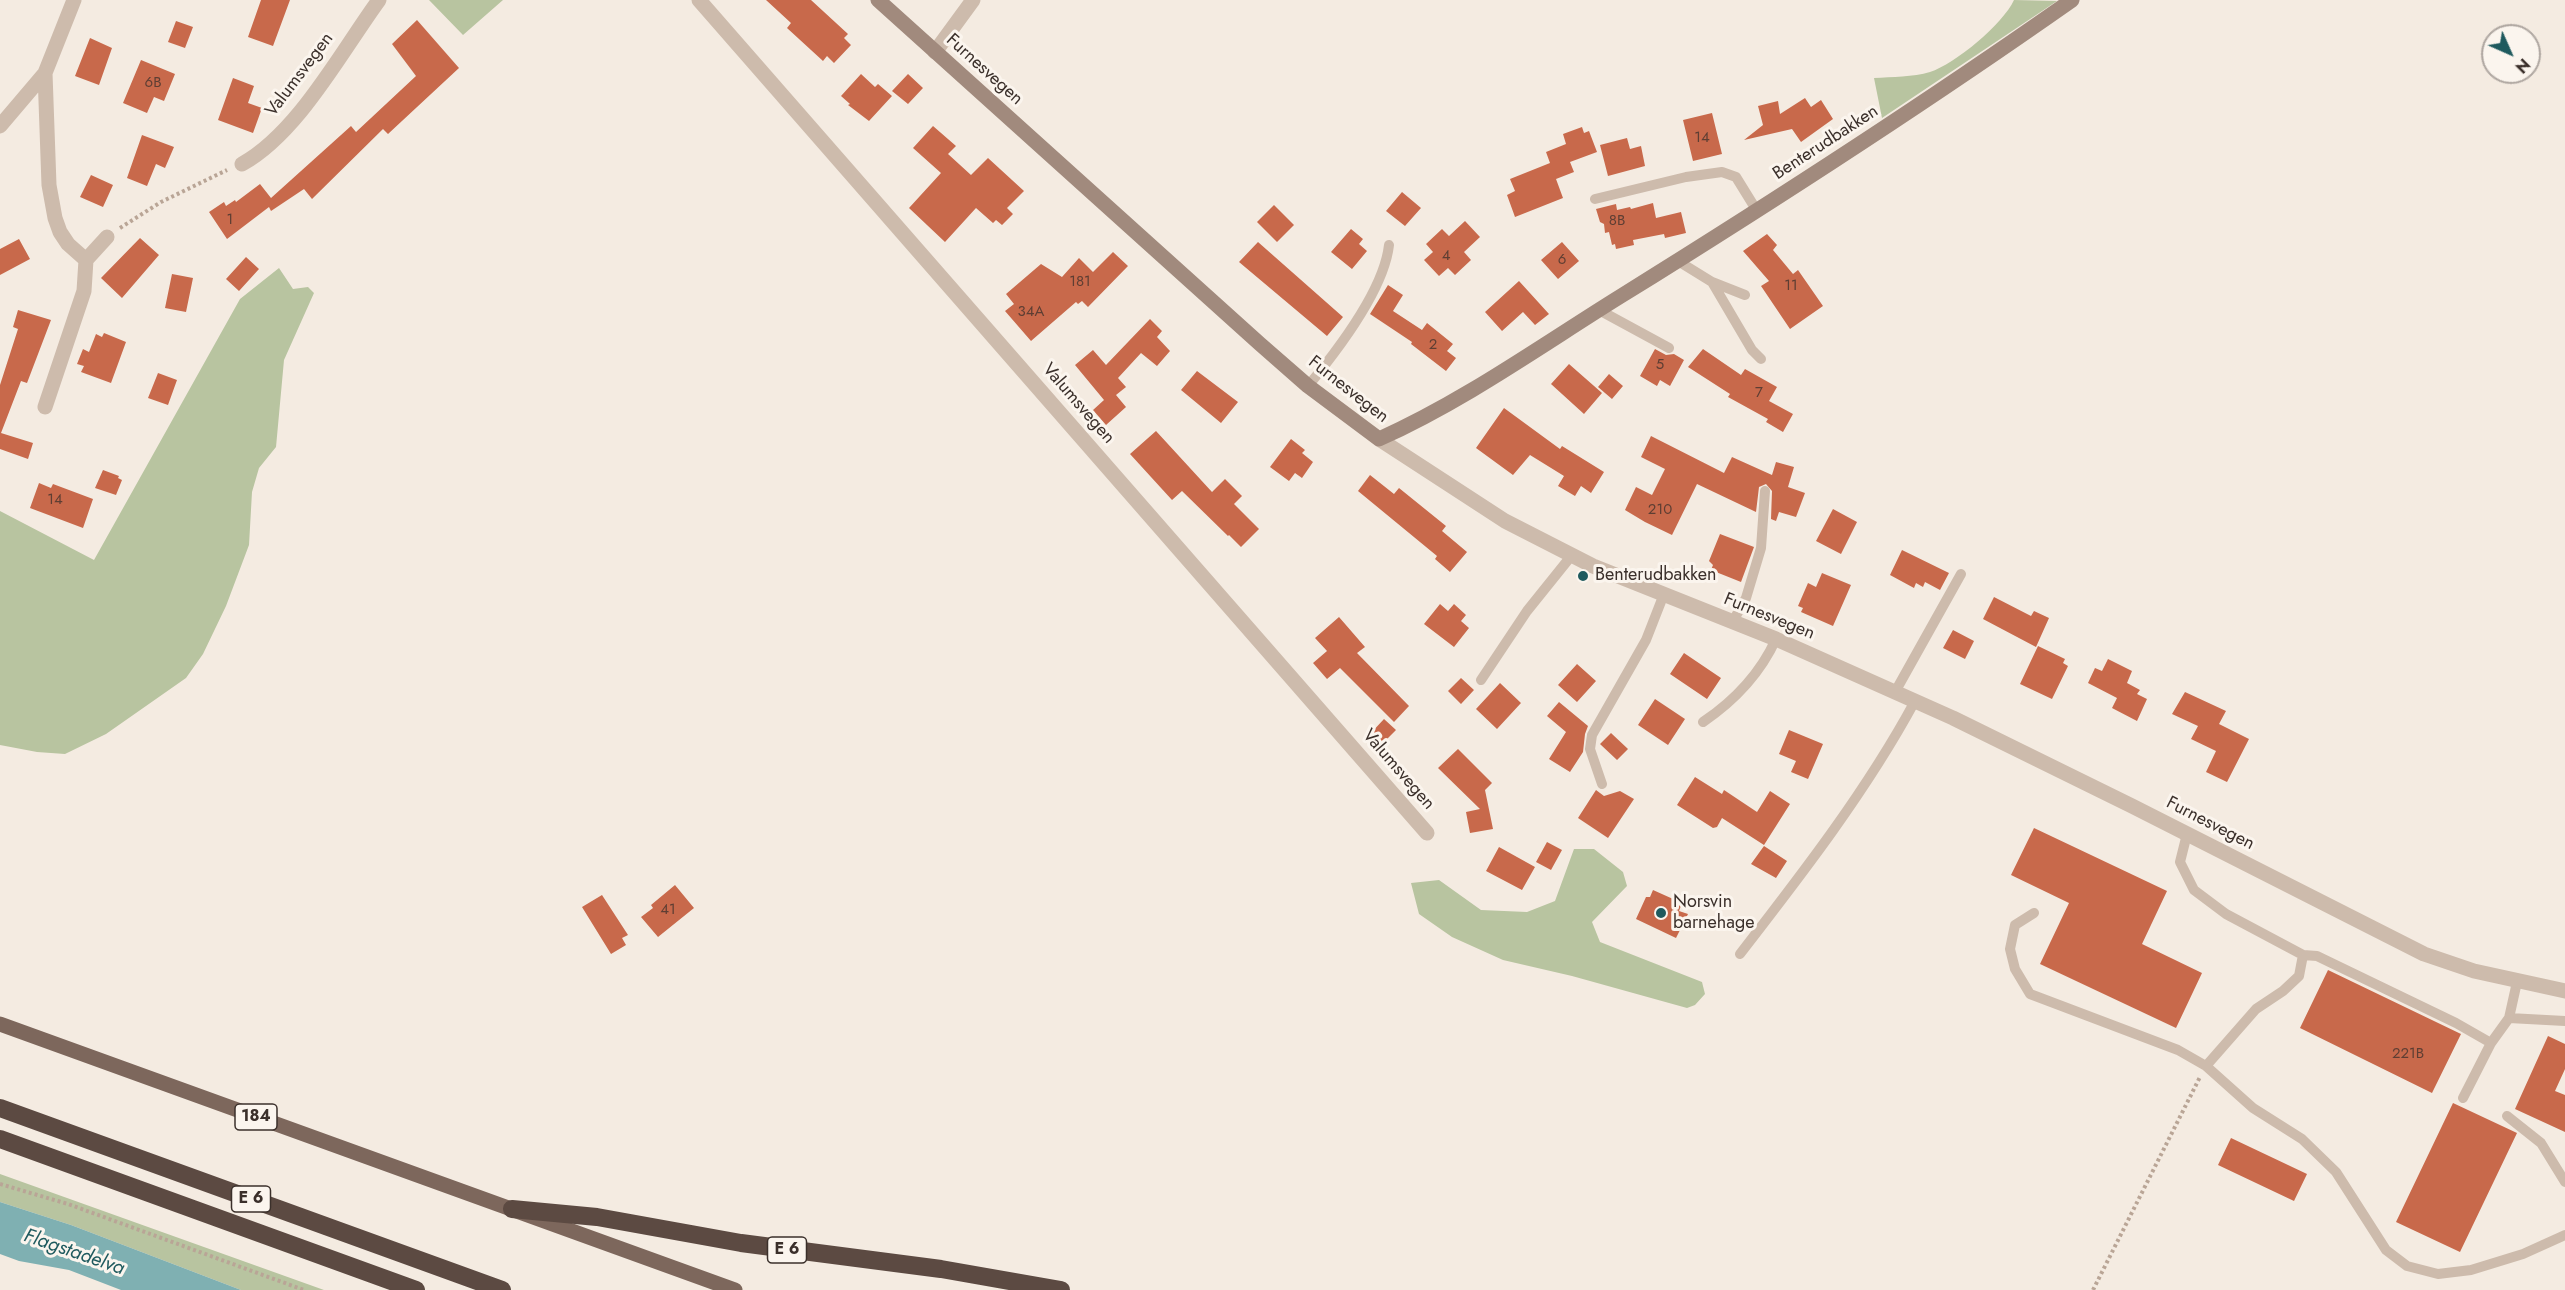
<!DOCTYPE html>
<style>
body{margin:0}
#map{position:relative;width:2565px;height:1290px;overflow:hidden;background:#f4ebe1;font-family:Jost,sans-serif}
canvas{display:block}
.north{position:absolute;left:2481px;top:24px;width:60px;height:60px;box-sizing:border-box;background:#fbf5ee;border:2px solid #aea6a0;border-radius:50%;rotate:135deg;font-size:16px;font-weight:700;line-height:24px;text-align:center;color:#3b302b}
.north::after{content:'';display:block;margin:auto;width:21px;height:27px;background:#1f5a5e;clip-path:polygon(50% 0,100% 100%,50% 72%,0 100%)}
</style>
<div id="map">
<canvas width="2565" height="1290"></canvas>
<div class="north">N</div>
</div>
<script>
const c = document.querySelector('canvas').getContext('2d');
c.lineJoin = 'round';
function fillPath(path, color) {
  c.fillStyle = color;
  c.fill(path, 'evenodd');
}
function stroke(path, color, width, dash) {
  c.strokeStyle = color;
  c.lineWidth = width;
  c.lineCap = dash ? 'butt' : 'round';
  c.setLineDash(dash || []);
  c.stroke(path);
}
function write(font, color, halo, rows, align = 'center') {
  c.font = font + ' Jost,sans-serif';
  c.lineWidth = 6;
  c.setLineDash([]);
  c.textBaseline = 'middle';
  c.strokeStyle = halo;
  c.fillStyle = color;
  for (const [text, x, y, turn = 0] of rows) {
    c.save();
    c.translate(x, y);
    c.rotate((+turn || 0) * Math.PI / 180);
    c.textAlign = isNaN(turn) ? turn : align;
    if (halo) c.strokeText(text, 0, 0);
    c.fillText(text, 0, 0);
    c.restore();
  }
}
const green = new Path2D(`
 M429,0H503L463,35Z
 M2014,0L2057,1L1882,118L1874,78C1892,77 1913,77 1930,72C1955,64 2003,24 2014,0Z
 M279,268L293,289L308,287L314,293L284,360L276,447L259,468L252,492L249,545L226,606L203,654L186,678L106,734L65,754L37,752L0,745V511L94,560L240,299Z
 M1574,849H1594L1623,872L1627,886L1592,922L1600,942L1702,982L1705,994L1695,1005L1687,1008L1572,976L1503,960L1452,937L1419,914L1411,883L1439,880L1481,910L1527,912L1555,901Z
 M0,1174L324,1290H241L71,1225L0,1202Z`);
const water = new Path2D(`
 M0,1202L71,1225L241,1290H121L69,1270L19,1261L0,1254Z`);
const building = new Path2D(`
 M261,0H290L273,46L248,37Z
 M766,0H811L848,34L844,38L851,45L834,63L827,56L823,61L787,28L791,23Z
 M417,20L459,68L388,134L383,129L312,199L304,189L271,211L269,207L227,239L209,212L224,202L226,206L235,200L236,202L260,184L271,198L351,126L356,132L416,76L392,44Z
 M176,21L193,27L185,48L168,42Z
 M90,38L112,48L99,85L75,76Z
 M141,60L175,74L164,101L154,97L147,113L123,103Z
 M861,74L875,87L878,84L892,96L869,121L848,105L850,104L841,96Z
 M908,74L923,88L908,104L892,91Z
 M233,78L254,86L248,103L262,108L253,133L218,120Z
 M1805,98L1811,107L1821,100L1833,119L1801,142L1792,129L1744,140L1763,125L1758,106L1778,101L1780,114Z
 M1712,113L1722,154L1693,161L1683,120Z
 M933,126L956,146L948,154L971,175L988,158L1024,191L1007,208L1013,214L1002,225L996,220L993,223L976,208L945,242L909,208L941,173L913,148Z
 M1582,127L1584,133L1589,131L1597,152L1570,162L1574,172L1556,179L1563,198L1515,217L1507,195L1515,191L1510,179L1550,163L1546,152L1566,144L1563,134Z
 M142,135L174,147L165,168L156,164L147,186L127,178Z
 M1627,138L1630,149L1641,146L1645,166L1608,176L1600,145Z
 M91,175L113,185L103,207L80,197Z
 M1402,192L1421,208L1405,226L1386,211Z
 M1653,203L1656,218L1681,212L1686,233L1665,238L1664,234L1633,240L1634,245L1616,249L1615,244L1612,245L1609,232L1605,233L1604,224L1600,222L1596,209L1616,204L1617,210L1630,207L1631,209Z
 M1274,205L1294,225L1277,242L1257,222Z
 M1465,221L1480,237L1464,252L1471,260L1455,275L1448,268L1439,276L1424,260L1433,252L1426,244L1442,229L1449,236Z
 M1351,229L1363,239L1359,244L1367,251L1352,269L1331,252Z
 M1767,234L1777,245L1773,250L1793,274L1798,270L1823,306L1790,329L1761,286L1769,281L1743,251Z
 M140,238L159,255L122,298L101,278Z
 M19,239L30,259L0,275V249Z
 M1258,242L1343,317L1327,336L1239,262Z
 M1562,242L1579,261L1558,279L1541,260Z
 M1113,252L1128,266L1088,307L1082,301L1078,304L1076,302L1031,341L1005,311L1014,304L1006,294L1041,264L1062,277L1079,258L1093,272Z
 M246,257L259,269L239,291L226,279Z
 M172,274L193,278L186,312L165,308Z
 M1519,281L1549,314L1535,325L1523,312L1502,331L1485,312Z
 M1388,285L1403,295L1393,311L1422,330L1427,323L1453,344L1447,351L1456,358L1446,371L1411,344L1412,342L1370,314Z
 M18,310L51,320L27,383L21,381L1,433L33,443L28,459L0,449V385L18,329L13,327Z
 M1150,319L1162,331L1157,337L1170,351L1157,366L1141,353L1118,378L1126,387L1116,395L1126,407L1106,425L1093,410L1104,400L1075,365L1093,350L1106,365Z
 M104,333L126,342L111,383L81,372L84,366L77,364L83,349L89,352L96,334L102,337Z
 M1655,349L1666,355L1674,354L1684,360L1670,386L1660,380L1657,386L1640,376Z
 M1703,349L1741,375L1745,369L1777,387L1769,401L1793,414L1783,432L1766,422L1768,419L1728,397L1730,394L1688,367Z
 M1569,364L1602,393L1584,414L1551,384Z
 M1197,371L1238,402L1221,423L1181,390Z
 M158,373L177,380L168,405L148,398Z
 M1609,374L1623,386L1612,399L1598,387Z
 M1504,408L1560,449L1562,446L1604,472L1591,493L1581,486L1575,496L1558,486L1564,476L1530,455L1513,475L1476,448Z
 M1156,431L1212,492L1225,479L1242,496L1234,504L1259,529L1241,547L1229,535L1228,536L1182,491L1172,500L1130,454Z
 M1651,436L1724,473L1732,457L1772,475L1776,462L1794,467L1788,487L1805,493L1796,517L1779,512L1776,521L1771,519L1772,491L1766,484L1759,487L1756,512L1697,484L1672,535L1645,522L1625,510L1636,487L1652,495L1665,469L1641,457Z
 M1291,439L1305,450L1302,453L1313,462L1302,478L1295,473L1289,481L1270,467Z
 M103,470L119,476L118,478L122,480L116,495L95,488Z
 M1370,475L1394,494L1399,488L1446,526L1442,531L1467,552L1450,572L1435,559L1437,556L1358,491Z
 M39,483L51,488L53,484L93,499L83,528L30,508Z
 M1833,509L1857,522L1841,554L1816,541Z
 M1720,534L1754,547L1741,582L1711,570L1713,565L1709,561Z
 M1902,550L1949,573L1940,590L1925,582L1923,587L1916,583L1914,588L1890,575Z
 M1822,573L1851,585L1833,626L1801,612L1803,608L1798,606L1808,583L1816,587Z
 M1994,597L2031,616L2034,611L2049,618L2036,647L1983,619Z
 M1440,604L1448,611L1454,604L1466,615L1461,621L1469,628L1454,647L1424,624Z
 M1339,617L1365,647L1357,653L1409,706L1394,722L1340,668L1327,679L1313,663L1327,651L1315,638Z
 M1953,630L1974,641L1965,659L1943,648Z
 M2038,646L2065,659L2063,663L2068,666L2052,699L2020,684Z
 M1684,653L1721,678L1707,699L1670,674Z
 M2108,659L2132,671L2127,683L2140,690L2137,694L2147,699L2137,721L2112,708L2117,698L2088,683L2095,668L2102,671Z
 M1577,664L1596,681L1577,702L1558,685Z
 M1461,678L1474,690L1461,704L1448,691Z
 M1500,683L1521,703L1497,729L1476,709Z
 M2185,692L2226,711L2219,724L2249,739L2227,782L2206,772L2216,751L2191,739L2198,726L2172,714Z
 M1655,699L1685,719L1668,745L1638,725Z
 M1559,702L1588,726L1585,734L1583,752L1570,772L1549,759L1566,732L1547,716Z
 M1384,719L1396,730L1381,745L1370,734Z
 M1789,730L1823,744L1808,779L1791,772L1796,761L1779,754Z
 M1611,733L1628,749L1617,760L1600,744Z
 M1458,749L1492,783L1485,790L1493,829L1470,833L1466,812L1480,809L1438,768Z
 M1695,777L1722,794L1724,790L1757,812L1770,791L1790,804L1764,845L1722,818L1717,827L1713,828L1677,805Z
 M1596,790L1604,796L1620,791L1634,799L1608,838L1578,818Z
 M2034,828L2167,891L2142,944L2202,973L2176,1028L2040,964L2069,903L2011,875Z
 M1547,842L1562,850L1551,870L1536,862Z
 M1764,846L1787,861L1776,878L1751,864Z
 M1499,847L1535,867L1522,890L1486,871Z
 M675,885L694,908L658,937L641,917L653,908L651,905Z
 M1653,890L1682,903L1679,911L1688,914L1676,938L1636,919L1646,897H1650Z
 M602,895L628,935L622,938L626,945L611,954L582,907Z
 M2328,970L2461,1034L2432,1093L2300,1028Z
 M2548,1036L2565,1044V1069L2555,1091L2565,1095V1132L2515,1109Z
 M2453,1103L2517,1133L2460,1252L2396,1222Z
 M2231,1138L2307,1174L2294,1201L2218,1165Z`);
const path = new Path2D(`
 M120,228L161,202L227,170
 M0,1184L68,1204L304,1290
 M2093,1290L2200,1077`);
const service = new Path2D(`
 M1595,199L1686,177L1722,172L1736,177L1757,211
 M1678,261L1712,282L1752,350L1761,359
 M1712,282L1745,295
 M1599,310L1669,348
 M1308,386C1337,351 1384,290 1389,245
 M1732,623L1746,598L1761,548L1765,491
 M1481,680L1527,611L1572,555
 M1895,692L1961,574
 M1703,722C1734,701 1760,674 1776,639
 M1602,784L1590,749L1592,735L1646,640L1664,594
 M2187,834L2180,862L2194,890L2226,914L2303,955L2317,956L2456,1023L2491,1043
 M2034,913L2015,925L2010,949L2015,969L2030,994L2178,1050L2206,1066L2253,1108L2302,1139L2336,1172L2386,1250L2407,1266L2438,1274L2471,1270L2523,1254L2565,1235
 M1740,954C1802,874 1867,790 1915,701
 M2509,1018L2565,1021
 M2206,1066L2256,1009L2283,991L2299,976L2303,955
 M2463,1098L2491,1043L2509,1018L2517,982
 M2507,1116L2541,1143L2565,1182`);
const minor = new Path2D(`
 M699,0L1427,833
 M935,52L973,0
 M0,126L45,73
 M242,164C298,133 341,52 379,0
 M86,260L107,237
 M45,407L84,291L86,260L68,244L60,232L55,218L49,185L45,73L74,0
 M1379,439L1505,521L1593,566L1776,639L1953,718L2132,806L2424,954L2474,971L2565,991`);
const secondary = new Path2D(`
 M878,0L1260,344L1308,386L1379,439C1464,401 1542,345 1621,296C1774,201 1924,104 2072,0`);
const primary = new Path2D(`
 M0,1024L735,1290`);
const motorway = new Path2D(`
 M0,1108L502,1290
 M0,1139L416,1290
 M512,1209L597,1217L741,1243L941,1269L1061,1290`);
const markers = [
 [1583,576,6,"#1f5a5e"],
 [1661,913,6,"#1f5a5e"]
];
const numberNames = [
 ["6B",153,83],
 ["14",1702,138],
 ["1",230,220],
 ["8B",1617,221],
 ["4",1446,256],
 ["6",1562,260],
 ["181",1080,282],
 ["11",1791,286],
 ["34A",1031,312],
 ["2",1433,345],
 ["5",1660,365],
 ["7",1759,393],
 ["14",55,500],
 ["210",1660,510],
 ["41",668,910],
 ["221B",2408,1054]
];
const shields = [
 [256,1117,42],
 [251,1199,39],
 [787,1250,39]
];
const shieldNames = [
 ["184",256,1117],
 ["E 6",251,1199],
 ["E 6",787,1250]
];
const streetNames = [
 ["Furnesvegen",984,70,42],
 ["Valumsvegen",300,75,-53],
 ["Benterudbakken",1826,143,-33],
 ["Furnesvegen",1348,390,38],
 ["Valumsvegen",1078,404,49],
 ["Furnesvegen",1769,617,22],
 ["Valumsvegen",1398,770,49],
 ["Furnesvegen",2210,824,27]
];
const poiNames = [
 ["Benterudbakken",1595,576],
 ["Norsvin",1673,903],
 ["barnehage",1673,924]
];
const waterNames = [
 ["Flagstadelva",74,1253,19]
];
fillPath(green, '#b8c4a0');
fillPath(water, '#7fb0b2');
fillPath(building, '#c8694b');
stroke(path, '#b9a596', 4, [3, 3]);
stroke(service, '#cdbbac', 10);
stroke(minor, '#cdbbac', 15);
stroke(secondary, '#a18a7d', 15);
stroke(primary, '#7d675c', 15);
stroke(motorway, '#5c4a42', 18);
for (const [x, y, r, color] of markers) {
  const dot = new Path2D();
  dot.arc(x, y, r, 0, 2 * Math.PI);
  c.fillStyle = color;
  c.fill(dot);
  stroke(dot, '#fbf5ee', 2);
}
write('15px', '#5e3e33', null, numberNames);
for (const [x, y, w] of shields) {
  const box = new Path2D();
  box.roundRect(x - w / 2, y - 13, w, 26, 4.5);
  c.fillStyle = '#fbf5ee';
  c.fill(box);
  stroke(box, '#3b302b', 1.5);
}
write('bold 16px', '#3b302b', null, shieldNames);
write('18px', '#3b302b', '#fbf5ee', streetNames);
write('18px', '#3b302b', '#fbf5ee', poiNames, 'left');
write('italic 20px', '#1f5a5e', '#fbf5ee', waterNames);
</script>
